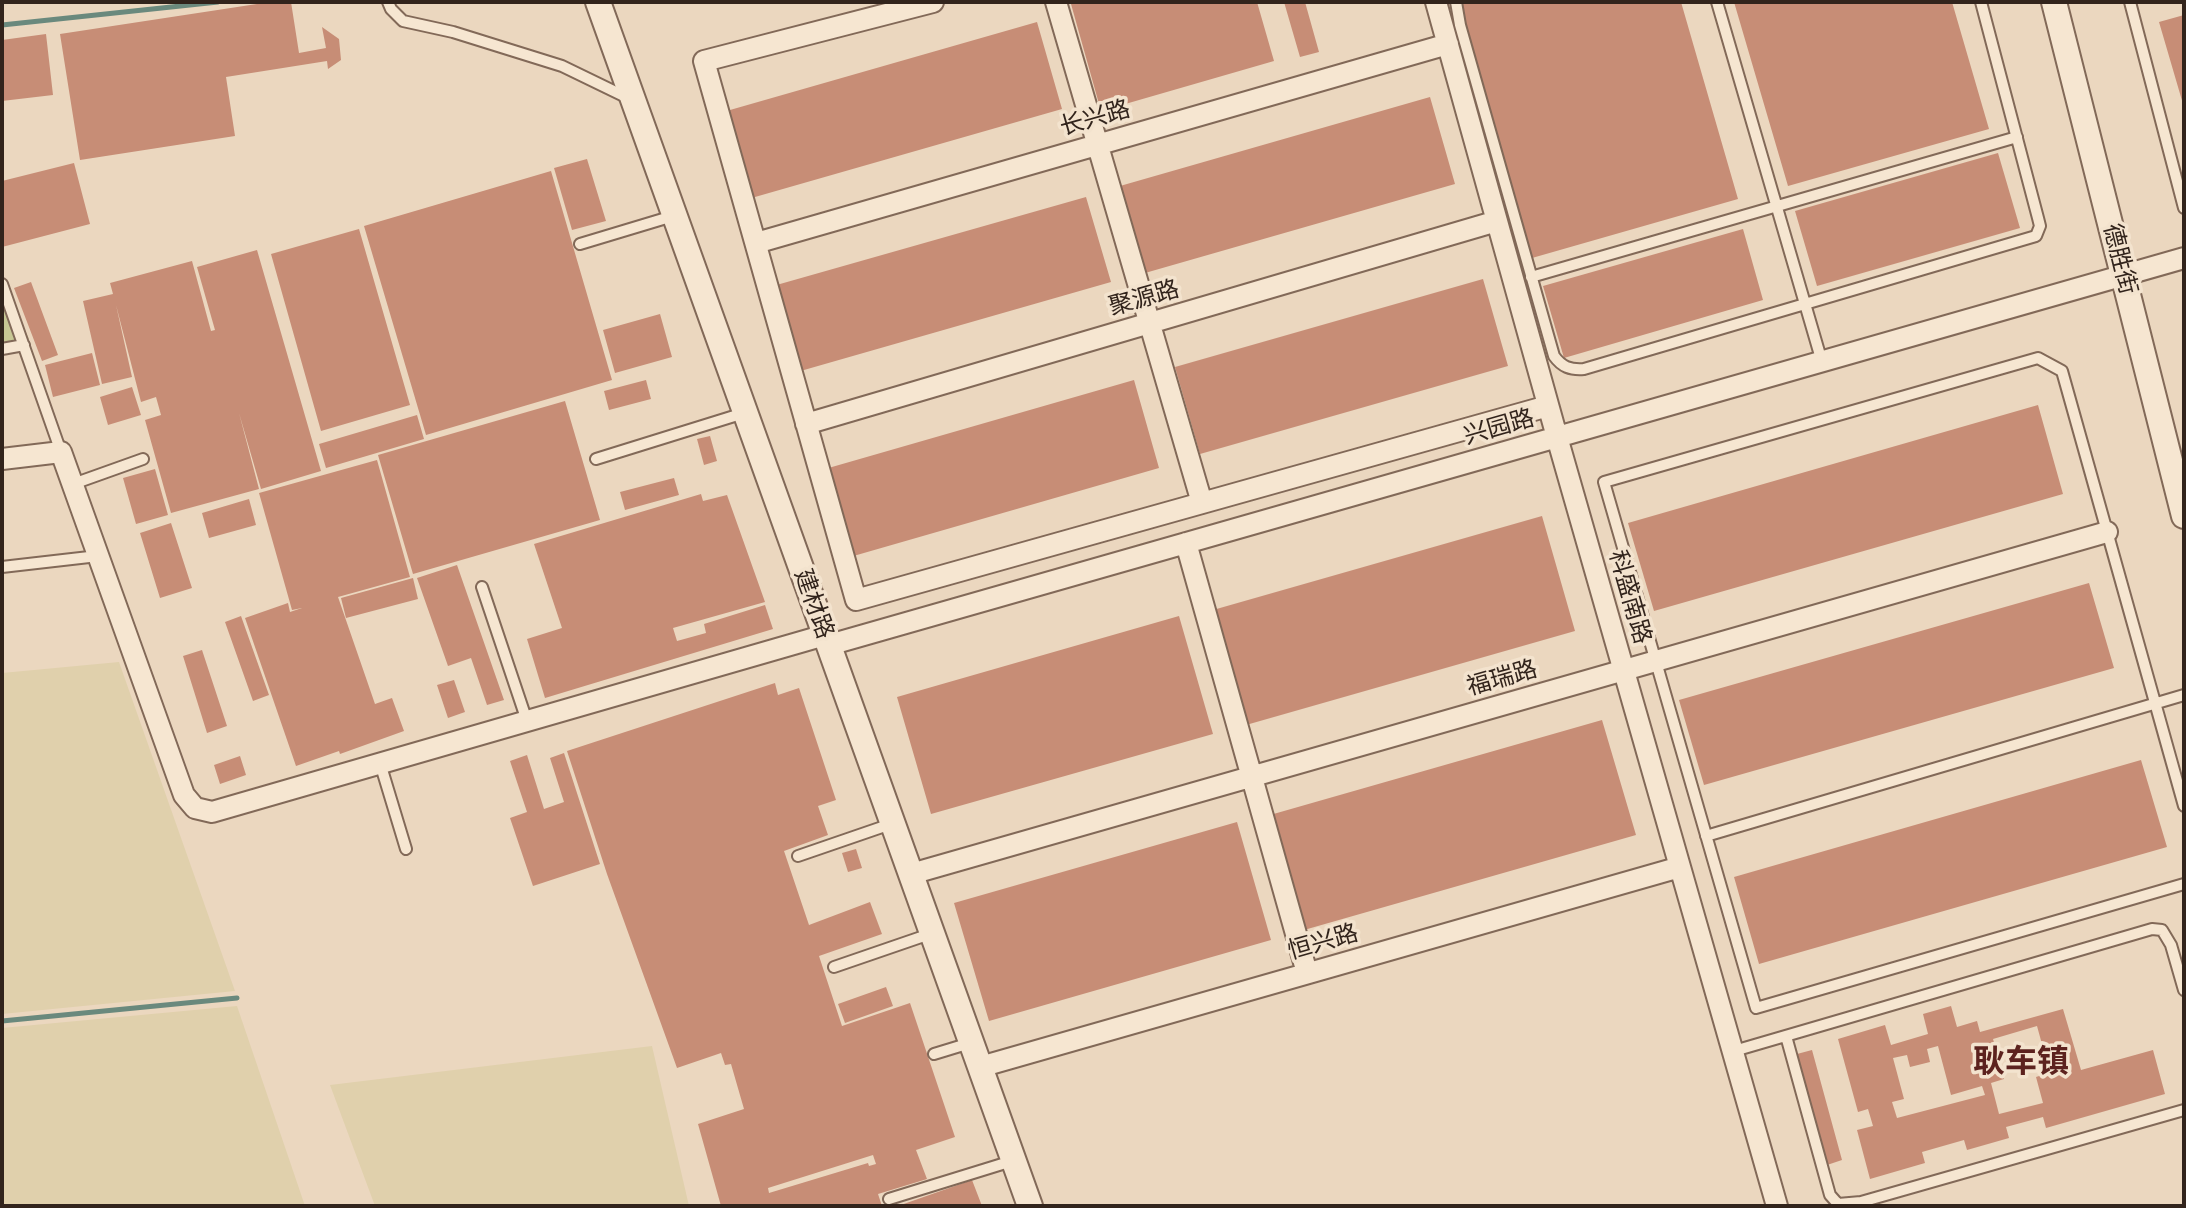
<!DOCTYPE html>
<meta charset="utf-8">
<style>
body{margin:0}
#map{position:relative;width:2186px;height:1208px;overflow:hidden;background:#ebd7bf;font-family:"Playfair Display",serif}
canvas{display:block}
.frame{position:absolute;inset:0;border:4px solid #32241c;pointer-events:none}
</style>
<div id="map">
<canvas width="2186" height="1208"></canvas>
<div class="frame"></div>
</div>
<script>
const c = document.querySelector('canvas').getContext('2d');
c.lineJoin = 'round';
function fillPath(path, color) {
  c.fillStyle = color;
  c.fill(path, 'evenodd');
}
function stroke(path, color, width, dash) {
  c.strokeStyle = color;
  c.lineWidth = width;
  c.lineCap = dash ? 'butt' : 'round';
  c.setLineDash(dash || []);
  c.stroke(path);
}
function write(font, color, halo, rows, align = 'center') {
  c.font = font + ' "Playfair Display","Noto Sans SC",serif';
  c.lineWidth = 7;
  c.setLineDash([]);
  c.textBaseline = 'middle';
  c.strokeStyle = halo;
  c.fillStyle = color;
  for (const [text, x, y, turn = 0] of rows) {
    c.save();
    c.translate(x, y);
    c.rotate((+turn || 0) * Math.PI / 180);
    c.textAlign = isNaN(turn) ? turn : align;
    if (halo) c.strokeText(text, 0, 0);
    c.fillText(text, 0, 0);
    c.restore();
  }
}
const farmland = new Path2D(`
 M119,662L235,991L2,1014V673Z
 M237,1006L305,1206H2V1028Z
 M652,1046L689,1206H375L330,1085Z`);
const green = new Path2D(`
 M2,281L29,339L2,344Z`);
const stream = new Path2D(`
 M2,25L218,2
 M2,1021L237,998`);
const building = new Path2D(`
 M270,2H291L299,53L326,48L322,27L339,39L341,60L328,69L327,61L226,77L235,136L80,160L60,34Z
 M1079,2H1257L1274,61L1101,111L1071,4Z
 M1284,2H1305L1319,52L1300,57Z
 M1467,2H1681L1738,199L1532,258L1459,4Z
 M1734,2H1952L1989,129L1788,186Z
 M2184,15V104H2183L2159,22Z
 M1037,22L1062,109L748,199L723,112Z
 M46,34L53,95L2,101V40Z
 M1430,97L1455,184L1145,273L1120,186Z
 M1998,153L2020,228L1817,286L1795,211Z
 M587,159L606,221L572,230L554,168Z
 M74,163L90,224L2,247V181Z
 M551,171L612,380L426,435L364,226Z
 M1086,197L1111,282L797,372L773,286Z
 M359,229L410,405L321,431L271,254Z
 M1743,229L1763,300L1564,358L1543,286Z
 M257,250L321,471L261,489L239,413L259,489L171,513L145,420L161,415L156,397L141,402L116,305L132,377L102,384L83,301L113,294L110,283L192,261L211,331L215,330L197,267Z
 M1483,279L1508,366L1200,454L1175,367Z
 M31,282L58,355L42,361L14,288Z
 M660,314L672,357L615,373L603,330Z
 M92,353L100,385L53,397L45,365Z
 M646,380L651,399L609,410L604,391Z
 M1134,380L1159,468L850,557L825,469Z
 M132,387L141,415L108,425L100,397Z
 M565,401L600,520L413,574L378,455Z
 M2038,405L2063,494L1654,611L1628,523Z
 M417,415L424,439L326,468L319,444Z
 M710,436L717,461L704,465L697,439Z
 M377,460L410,577L338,597L375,704L392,698L404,731L340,754L339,751L296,766L245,618L288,603L290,612L302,608L292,610L259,493Z
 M155,469L168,515L136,524L123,478Z
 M674,478L679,495L625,510L620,492Z
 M701,494L703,501L727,495L765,602L673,628L677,641L706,633L704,624L765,605L773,629L545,698L527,639L562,628L534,544Z
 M249,499L256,525L209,538L202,513Z
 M1542,516L1575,631L1246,725L1213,610Z
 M171,523L192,588L160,598L140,533Z
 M457,565L504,700L487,705L471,658L448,666L417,578Z
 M413,578L418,599L346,618L341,598Z
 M2089,583L2114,668L1704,785L1679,700Z
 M241,616L269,695L253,701L225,622Z
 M1179,616L1213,734L931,814L897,697Z
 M202,650L227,726L207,733L183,656Z
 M454,680L465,712L448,718L437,685Z
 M775,683L778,695L799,688L836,800L818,806L828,835L784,851L809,925L870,902L882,934L819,956L842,1026L910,1003L955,1137L916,1150L927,1179L878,1194L882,1206H721L698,1124L744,1109L731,1064L725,1065L721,1053L677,1068L607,874L567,751ZM873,1155L876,1164L869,1166L868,1163L769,1193L768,1188Z
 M1602,720L1636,835L1304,930L1270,815Z
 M564,753L600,864L533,886L510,818L527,812L510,761L527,755L544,809L564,802L550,758Z
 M240,756L246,775L220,784L214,765Z
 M2141,760L2167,847L1759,964L1734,877Z
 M1237,822L1271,940L989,1021L954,903Z
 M856,849L862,868L848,872L842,853Z
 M886,987L893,1006L845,1023L838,1004Z
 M1951,1006L1957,1027L1977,1021L1980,1032L2063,1009L2081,1070L2153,1050L2165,1094L2046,1128L2043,1117L2006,1127L2009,1138L1967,1150L1964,1140L1922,1152L1925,1163L1870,1179L1857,1130L1873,1126L1868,1109L1858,1112L1838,1039L1885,1025L1891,1045L1928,1034L1923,1014ZM2037,1026L2048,1066L2056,1064L2058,1070L2036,1077L2043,1103L1999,1114L1991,1083L2004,1079L1993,1039ZM1938,1046L1951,1095L1982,1086L1985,1095L1897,1118L1892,1102L1904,1099L1893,1058L1907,1055L1910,1067L1930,1062L1927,1049Z
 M1812,1050L1842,1160L1827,1165L1797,1054Z
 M972,1180L982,1206H898Z`);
const service = new Path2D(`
 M388,2L391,9L403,21L453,32L562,66L628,98
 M1456,2L1460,25L1554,356C1562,367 1570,370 1584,369L2036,236L2040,226L2038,218L1981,2
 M1717,2L1822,362
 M2130,2L2184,208
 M580,244L673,216
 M1531,277L2017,137
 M2,284L61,452
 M2,349L24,345
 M596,459L744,413
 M73,484L143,459
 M2,567L98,556
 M482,587L527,721
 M380,763L406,849
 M2184,806L2062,371L2038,358L1604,482L1756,1008L2184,884
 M1706,836L2184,695
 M798,856L891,824
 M834,967L930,934
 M1786,1036L1830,1195L1838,1204L1861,1202L2184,1110
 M1734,1051L2152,929L2162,930L2171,945L2184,990
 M934,1054L970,1043
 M889,1199L1012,1161`);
const minor = new Path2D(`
 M933,2L704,61L856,600L1548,406
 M1056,2L1202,503
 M1436,2L1557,437L1777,1206
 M756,243L1448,44
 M806,424L1497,221
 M2,459L61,452L184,795L195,808L212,812L825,635
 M1186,543L1307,973
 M829,645L2184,258
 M911,874L2107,532
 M980,1067L1680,867`);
const tertiary = new Path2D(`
 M598,2L1030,1206
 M2054,2L2184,516`);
const streetNames = [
 ["长兴路",1095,118,-16],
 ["德胜街",2120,259,76],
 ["聚源路",1144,298,-16],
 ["兴园路",1499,427,-16],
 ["科盛南路",1630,597,74],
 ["建材路",814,604,70],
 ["福瑞路",1502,678,-16],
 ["恒兴路",1323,942,-16]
];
const districtNames = [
 ["耿车镇",2021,1062]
];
fillPath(farmland, '#e0d0ac');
fillPath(green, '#c8c794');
stroke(stream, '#6a897d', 5);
fillPath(building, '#c78d76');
stroke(service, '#826958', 14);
stroke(minor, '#826958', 24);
stroke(tertiary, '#826958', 28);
stroke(service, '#f6e6d1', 10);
stroke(minor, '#f6e6d1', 20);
stroke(tertiary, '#f6e6d1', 24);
write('24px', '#32241c', '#f3e3ce', streetNames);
write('bold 32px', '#5c221e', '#f3e3ce', districtNames);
</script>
